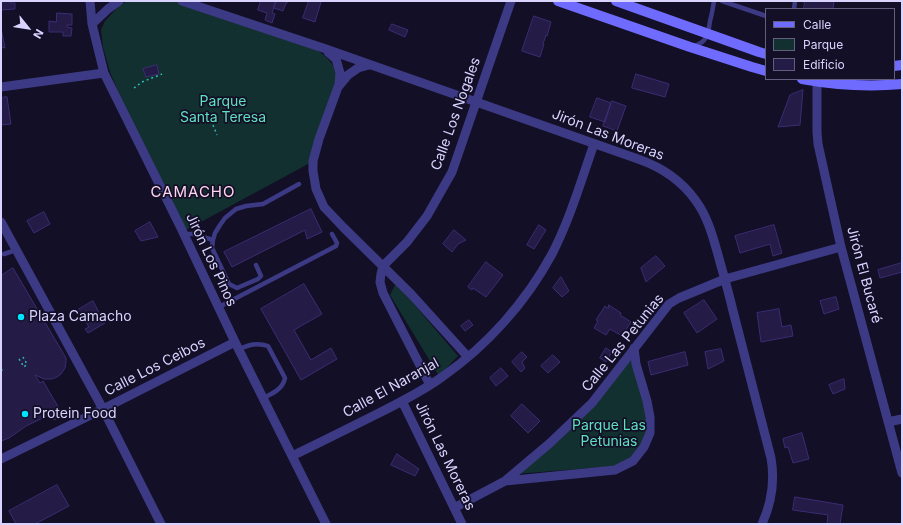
<!DOCTYPE html>
<meta charset="utf-8">
<style>
body{margin:0}
#map{position:relative;width:903px;height:525px;overflow:hidden;background:#130f26;font-family:Inter,sans-serif}
canvas{display:block}
.frame{position:absolute;inset:0;border:2px solid #d9d4ff;pointer-events:none}
.legend{position:absolute;left:765px;top:8px;width:130px;height:72px;box-sizing:border-box;background:#130f26;border:1px solid #625e7d;margin:0;padding:5px 7px;list-style:none;font-size:12px;color:#d9d4ff}
.legend li{display:flex;align-items:center;gap:8px;height:20px}
.legend b{width:20px;border:1px solid #625e7d}
.north{position:absolute;left:8px;top:8px;width:40px;height:40px;-webkit-text-stroke:3px #130f26;paint-order:stroke;rotate:120deg;font-size:11px;font-weight:700;line-height:16px;text-align:center;color:#d9d4ff}
.north::after{content:'';display:block;margin:auto;width:14px;height:18px;background:#d9d4ff;clip-path:polygon(50% 0,100% 100%,50% 72%,0 100%)}
</style>
<div id="map">
<canvas width="903" height="525"></canvas>
<div class="frame"></div>
<ul class="legend">
<li><b style="height:5px;background:#6f6bff"></b>Calle</li>
<li><b style="height:11px;background:#12302f"></b>Parque</li>
<li><b style="height:11px;background:#241b47"></b>Edificio</li>
</ul>
<div class="north">N</div>
</div>
<script>
const c = document.querySelector('canvas').getContext('2d');
c.lineJoin = 'round';
function fillPath(path, color) {
  c.fillStyle = color;
  c.fill(path, 'evenodd');
}
function stroke(path, color, width, dash) {
  c.strokeStyle = color;
  c.lineWidth = width;
  c.lineCap = dash ? 'butt' : 'round';
  c.setLineDash(dash || []);
  c.stroke(path);
}
function write(font, color, halo, rows, align = 'center') {
  c.font = font + ' Inter,sans-serif';
  c.lineWidth = 3.5;
  c.setLineDash([]);
  c.textBaseline = 'middle';
  c.strokeStyle = halo;
  c.fillStyle = color;
  for (const [text, x, y, turn = 0] of rows) {
    c.save();
    c.translate(x, y);
    c.rotate((+turn || 0) * Math.PI / 180);
    c.textAlign = isNaN(turn) ? turn : align;
    if (halo) c.strokeText(text, 0, 0);
    c.fillText(text, 0, 0);
    c.restore();
  }
}
const green = new Path2D(`
 M127,1H176L317,50C327,57 335,64 337,77L310,163L186,230L125,108L110,72L103,47L101,30L105,21L118,7Z
 M396,283L458,356L439,376L390,295Z
 M631,359L644,403L647,431L642,444L631,458L616,466L516,474Z`);
const building = new Path2D(`
 M1,1H10V3H15V9L1,10Z
 M261,1H276L272,13L275,14L272,23L265,20L267,13L258,10Z
 M276,1H288L287,3H286L283,11L274,8Z
 M309,1H317L321,2L315,22L303,18Z
 M805,1H834L833,9H804Z
 M57,13L72,14V25H67V27L72,28L71,36H63V32H49V21L56,22Z
 M534,16L551,22L547,36L546,35L543,44H544L540,57L522,51Z
 M392,24L408,30L405,37L389,30Z
 M1,28L5,48L1,47Z
 M157,65L159,74L146,77L143,69Z
 M636,74L669,84L665,97L632,88Z
 M803,90L800,125L778,127L790,95Z
 M7,97L11,124L1,125V98Z
 M597,98L611,103L605,122L590,117Z
 M612,101L626,106L617,131L603,126Z
 M311,209L322,232L307,239L305,230L232,267L224,252Z
 M44,212L50,224L34,233L27,221Z
 M150,222L158,237L141,241L135,231Z
 M539,225L546,230L534,249L527,245Z
 M774,225L782,253L773,256L770,244L740,253L735,236Z
 M454,230L466,240L458,244L452,252L443,244Z
 M656,256L665,266L646,282L641,268Z
 M486,262L503,275L486,297L473,288L472,290L468,287Z
 M902,263V272L880,278L878,270Z
 M13,268L66,358V362L65,368L61,374L57,377L52,379H44L35,375L40,383L43,381L63,415L54,420L51,414L26,426L9,438L1,441V276Z
 M561,277L569,291L562,297L553,288Z
 M304,284L322,314L294,330L311,360L331,348L337,359L301,380L261,309Z
 M836,297L839,309L824,314L820,301Z
 M704,300L717,319L697,333L684,313Z
 M93,301L100,314L98,315L101,320L103,319L105,323L88,333L85,329L89,327L84,319L81,321L76,311Z
 M609,305L621,313L620,315L631,322L622,336L610,329L606,335L594,328L598,321L596,320L605,306L608,308Z
 M779,309L782,327L791,325L793,336L761,342L757,313Z
 M469,320L473,325L465,331L461,326Z
 M606,348L612,352L606,362L600,358Z
 M721,349L724,361L708,369L705,352Z
 M522,352L527,357L522,362L525,368L521,372L512,362Z
 M685,352L688,365L651,375L648,362Z
 M553,355L560,362L548,373L541,366Z
 M501,368L508,376L496,386L490,378Z
 M844,379L845,389L833,394L829,385Z
 M522,404L540,421L528,433L511,416Z
 M802,433L809,459L793,463L788,447L785,448L783,439Z
 M397,454L419,469L415,476L391,465Z
 M57,485L69,506L35,524H16L9,511Z
 M795,497L843,505L840,524H827L828,515L793,510Z`);
const path = new Path2D(`
 M134,88L142,82L162,74
 M213,125L217,135
 M19,359L24,367L27,364L23,357
 M1,369L3,371`);
const lane = new Path2D(`
 M722,1L766,16
 M794,9L795,1
 M694,46C708,42 708,33 710,21C712,14 713,7 714,1
 M184,234H193L213,240
 M4,254L16,250
 M256,265L261,276L258,279L237,288L229,284L212,248L213,240L215,233L220,225L225,218L236,209L246,206L263,204L299,184
 M219,307L336,246L337,243L332,234
 M239,349C249,345 257,342 268,346L285,378C283,389 272,394 263,398`);
const street = new Path2D(`
 M90,1L92,24L104,73L181,228L235,342L326,524
 M182,1L326,49L638,159C661,167 682,181 696,201C707,216 712,234 717,251C722,270 728,289 732,307C745,358 758,408 771,458C775,481 772,502 762,524
 M92,24L108,9L119,1
 M328,52L336,59L340,73L339,85
 M369,65L358,68L348,75L338,87L319,139L313,161V171L316,189L324,207L344,228L411,294L468,357
 M817,82V132L818,144L841,247L902,473
 M1,87L104,73
 M1,222L103,409L161,524
 M430,385L383,293L380,282L381,274L383,266L407,242L427,216L452,172L511,1
 M402,401L462,524
 M888,422L902,419
 M292,456C319,443 345,430 371,417C395,405 420,393 442,377C487,346 526,302 552,254C570,219 581,181 594,144
 M1,459L103,409L235,342
 M505,481L615,470L633,461L644,447L650,433V417L647,401L636,364L634,348
 M454,508L505,481L550,443L592,403L669,304L679,298L725,279L841,247`);
const secondary = new Path2D(`
 M558,1L690,47L752,67L766,71
 M616,1L759,52L766,54
 M894,66L902,65
 M802,79C835,85 869,87 902,84`);
const markers = [
 [21,317,4,"#00e5ff"],
 [25,414,4,"#00e5ff"]
];
const parkNames = [
 ["Parque",223,102],
 ["Santa Teresa",223,118],
 ["Parque Las",609,426],
 ["Petunias",609,442]
];
const streetNames = [
 ["Calle Los Nogales",456,114,-70],
 ["Jirón Las Moreras",608,135,21],
 ["Jirón Los Pinos",211,260,65],
 ["Jirón El Bucaré",864,275,75],
 ["Calle Las Petunias",623,343,-51],
 ["Calle Los Ceibos",155,367,-27],
 ["Calle El Naranjal",391,388,-29],
 ["Jirón Las Moreras",445,456,64]
];
const poiNames = [
 ["Plaza Camacho",29,317],
 ["Protein Food",33,414]
];
const neighbourhoodNames = [
 ["CAMACHO",193,192]
];
fillPath(green, '#12302f');
fillPath(building, '#241b47');
stroke(building, '#3b2d73', 1);
stroke(path, '#2fb8b0', 1.5, [2, 3]);
stroke(lane, '#3d3a85', 4.5);
stroke(street, '#3d3a85', 9);
stroke(secondary, '#6f6bff', 10);
for (const [x, y, r, color] of markers) {
  const dot = new Path2D();
  dot.arc(x, y, r, 0, 2 * Math.PI);
  c.fillStyle = color;
  c.fill(dot);
  stroke(dot, '#130f26', 1.5);
}
write('14px', '#5fe0c0', '#130f26', parkNames);
write('14px', '#d9d4ff', '#130f26', streetNames);
write('14px', '#d9d4ff', '#130f26', poiNames, 'left');
c.letterSpacing = '1px';
write('15px', '#ffd6f0', '#130f26', neighbourhoodNames);
c.letterSpacing = '0px';
</script>
